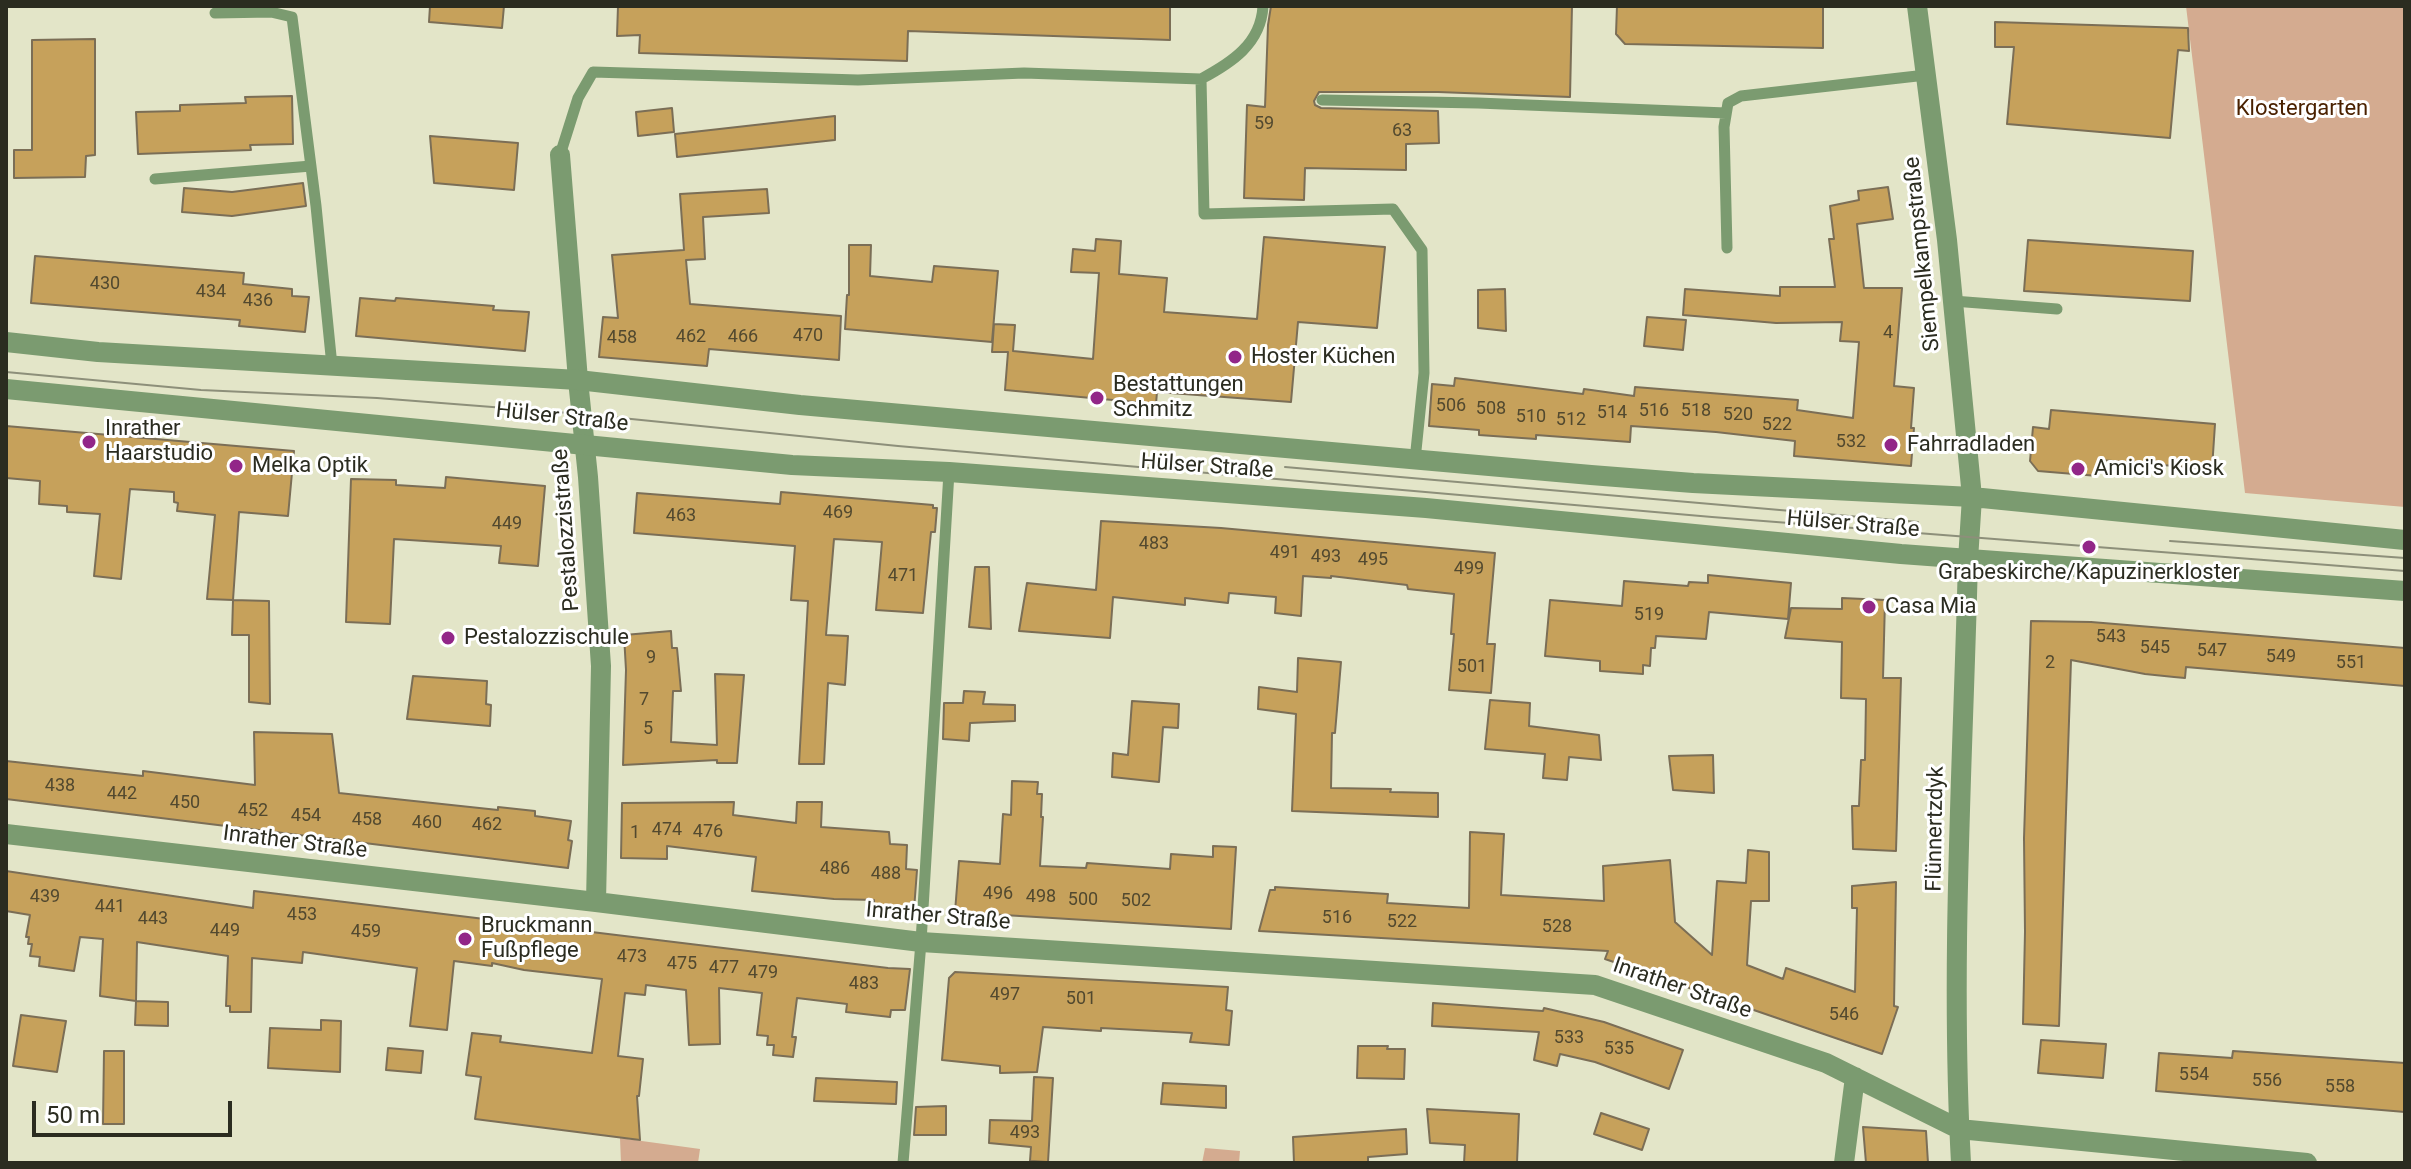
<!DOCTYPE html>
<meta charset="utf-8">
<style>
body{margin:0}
#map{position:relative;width:2411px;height:1169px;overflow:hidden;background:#e3e5c8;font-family:Roboto,sans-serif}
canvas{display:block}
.frame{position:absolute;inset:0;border:8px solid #2b2c20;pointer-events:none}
.scale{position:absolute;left:32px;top:1101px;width:200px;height:36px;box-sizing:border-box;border:4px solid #2b2c20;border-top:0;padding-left:10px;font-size:24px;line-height:28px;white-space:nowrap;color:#2b2c20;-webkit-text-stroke:6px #fff;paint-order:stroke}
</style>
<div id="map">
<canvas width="2411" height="1169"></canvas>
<div class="frame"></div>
<div class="scale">50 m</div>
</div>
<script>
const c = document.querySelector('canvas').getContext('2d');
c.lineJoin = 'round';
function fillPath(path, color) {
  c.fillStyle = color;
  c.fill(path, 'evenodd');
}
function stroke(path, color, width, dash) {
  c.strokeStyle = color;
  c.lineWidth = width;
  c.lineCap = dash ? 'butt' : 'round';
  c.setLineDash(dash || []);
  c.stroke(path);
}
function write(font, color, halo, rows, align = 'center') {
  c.font = font + ' Roboto,sans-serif';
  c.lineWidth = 6;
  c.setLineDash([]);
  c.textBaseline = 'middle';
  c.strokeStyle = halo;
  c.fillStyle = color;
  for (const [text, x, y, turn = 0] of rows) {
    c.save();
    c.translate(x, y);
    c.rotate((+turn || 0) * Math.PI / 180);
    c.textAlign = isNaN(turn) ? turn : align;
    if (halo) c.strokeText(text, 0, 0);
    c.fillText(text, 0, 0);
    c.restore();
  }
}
const green = new Path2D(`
 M2186,6H2405V507L2245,493Z
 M620,1138L700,1149L698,1163H621Z
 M1205,1148L1240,1151L1239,1163H1202Z`);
const building = new Path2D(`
 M430,6H504L502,28L429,22Z
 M618,6H1170V40L908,31L907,61L639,53L640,35L617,36Z
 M1271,6H1572L1570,97L1438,92H1319L1314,101L1315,105L1321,108L1438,111L1439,143L1406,144V170L1305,168L1304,200L1244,198L1247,105L1265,107L1268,25Z
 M1617,6H1823V48L1625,44L1616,34Z
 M1995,22L2188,28L2189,51L2178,50L2170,138L2007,124L2014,47H1995Z
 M95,39V155L86,156L85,177L14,178V150H32V40Z
 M292,96L293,144L250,145L251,150L138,154L136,112L180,111V105L246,103L245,97Z
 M672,108L674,132L638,136L636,112Z
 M835,116V140L677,157L675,134Z
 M430,136L518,143L514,190L434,183Z
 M303,183L306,206L232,216L182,212L184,188L232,192Z
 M1888,187L1893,219L1857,224L1864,288H1902L1894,386L1914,388L1911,428H1914L1911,466L1794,456L1795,441L1716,432L1631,426L1630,442L1536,435V439L1479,435V430L1429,426L1432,384L1454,386L1455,378L1583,394L1584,389L1634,396L1635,387L1798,400L1797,410L1853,418L1859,342L1840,341L1842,322L1776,323L1683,315L1685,289L1780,296V287H1835L1829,239H1834L1830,206L1859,200L1858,191Z
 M767,189L769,213L703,217L705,259L686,260L690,304L841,316L839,360L709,349L707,366L599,357L603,317L618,318L612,255L684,250L680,194Z
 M1264,237L1385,247L1377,328L1298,322L1291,402L1157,392L1156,404L1005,390L1008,352H992L994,324L1015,325L1013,351L1093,359L1099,273L1071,272L1073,249L1095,251L1096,239L1121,241L1119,274L1167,278L1164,312L1257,319Z
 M2028,240L2193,251L2190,301L2024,291Z
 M849,245H871L870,276L932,282L934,266L998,271L992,342L845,329L847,295H849Z
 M35,256L244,273L243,284L292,289V296L309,297L305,332L239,326L240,320L31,303Z
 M1505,289L1506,331L1478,328V290Z
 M360,298L395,301L396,298L494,306L493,310L529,312L525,351L356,336Z
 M1647,317L1686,320L1683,350L1644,346Z
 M2051,410L2215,424L2212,469L2100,460L2098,476L2038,471L2030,461L2033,427L2049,429Z
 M6,426L294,451L288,516L239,512L233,600L207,599L215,515L177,511L178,503L174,502V492L130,489L121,579L94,576L100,514L67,512V506L39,504L40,481L6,478Z
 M446,477L545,486L538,566L499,563L501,546L394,539L390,624L346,622L351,479L396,480V485L445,488Z
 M781,492L933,505V508H937L935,532H931L923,613L876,610L882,542L834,539L826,635L848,636L845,685L828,683L824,764H799L808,601L791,600L795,546L634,533L637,493L780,504Z
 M1101,521L1221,528L1495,553L1487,644H1495L1491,693L1449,690L1454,634H1451L1454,594L1408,589L1407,585L1331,576V578L1303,576L1301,616L1275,613L1276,597L1229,593L1228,603L1185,598V605L1113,597L1110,638L1019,631L1027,583L1096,590Z
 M975,567H989L991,629L969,627Z
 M1708,575L1791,583L1788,619L1709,612L1706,639L1656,636L1655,648H1651L1650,666L1643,665V674L1600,671V661L1545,656L1550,600L1622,606L1624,581L1688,586L1689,582L1708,583Z
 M1842,598L1885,600L1883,678H1901L1896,851L1853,849L1852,806H1859L1861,760H1865L1866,699L1841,698L1842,642L1785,638L1791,608L1842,609Z
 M233,600L269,601L270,704L249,702V635H232Z
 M2031,621L2091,622L2405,648V686L2186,667L2185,678L2174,677L2145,674L2071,660L2059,1026L2023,1024L2025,932L2024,838Z
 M671,631L672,648H677L681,691H673L671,742L717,745L715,674L744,675L737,763H717V760L623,765L626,670L624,635Z
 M1298,658L1341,662L1335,733H1332L1331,788L1391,789L1390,792L1438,793V817L1292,811L1296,714L1258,709L1259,687L1297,692Z
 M413,676L487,681L486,704L491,705L490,726L407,719Z
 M964,691L985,692L983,704L1015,705V721L970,723L969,741L943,739L944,703H963Z
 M1490,700L1530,703L1529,726L1599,735L1601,760L1569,757L1567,780L1543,778L1545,754L1485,749Z
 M1132,701L1179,704L1178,728L1163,727L1159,782L1112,777L1113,753L1128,755Z
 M254,732L332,734L339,793L498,810V807L535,811V816L571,821L568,840L572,841L568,868L6,799V761L143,776V771L255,785Z
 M1713,755L1714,793L1673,790L1669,756Z
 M1012,781L1038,782L1037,794H1042L1041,817H1043L1040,866L1086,868L1087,863L1170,869L1171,854L1213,857V846L1236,847L1231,929L955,912L959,861L1000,864L1003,814L1011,815Z
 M734,802L733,815L796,823L797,802H822L821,827L889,832L890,844L907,845L906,869L917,870L914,910L874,908V900L834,899L752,891L756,857L667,846V859L621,858L622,803Z
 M1470,832L1504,834L1501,895L1604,901L1603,866L1670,860L1675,922L1712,955L1717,881L1746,883L1748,850L1769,852V901H1751L1747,965L1783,979L1786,968L1855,992L1857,908H1852V886L1896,882L1894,1006L1898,1007L1882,1054L1605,959L1608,951L1259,931L1270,890H1275V887L1388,894L1387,903L1469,908Z
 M6,871L253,908L254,891L888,968L910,969L905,1010H891L890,1017L846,1012L847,1004L797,998L792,1037H796L793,1057L773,1055L774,1045H767L768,1036L757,1035L762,993L719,988L720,1044L689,1045L686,990L646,985L645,995L625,993L618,1056L643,1059L639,1096H637L640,1140L475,1119L481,1077L466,1075L472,1033L501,1036L500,1042L592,1053L602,979L524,970L492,963V966L454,961L447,1030L410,1026L417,968L303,952L302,963L252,958L251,1012H230V1006H226L228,956L137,942L136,1001L100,996L103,939L80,937L74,971L39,966L40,957L30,956L32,944H28L29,937H26L30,915L6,911Z
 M955,972L1228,987L1226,1010L1232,1011L1229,1045L1190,1042L1192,1033L1101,1028V1031L1043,1027L1037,1072L1000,1073V1066L942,1060L949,978Z
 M136,1001L168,1002V1026L135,1025Z
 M1433,1003L1543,1011L1544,1008L1604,1022L1683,1050L1669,1089L1595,1062L1560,1054L1557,1066L1534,1060L1539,1032L1432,1026Z
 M21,1015L66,1021L57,1072L13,1066Z
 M321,1020L341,1021L340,1072L268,1068L270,1028L321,1030Z
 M2041,1040L2106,1044L2103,1078L2038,1073Z
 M1358,1046H1388L1387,1049H1405L1404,1079L1357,1078Z
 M388,1048L423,1051L421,1073L386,1070Z
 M104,1051H124V1124H103Z
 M2233,1051L2405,1063V1112L2156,1091L2159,1053L2232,1058Z
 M1034,1077L1053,1078L1048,1162L1030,1161L1031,1147L989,1143L990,1120L1032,1121Z
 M816,1078L897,1082L896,1104L814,1101Z
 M1163,1083L1226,1086V1108L1161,1104Z
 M946,1106V1135H914L916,1107Z
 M1427,1109L1519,1114L1517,1163H1464L1465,1145L1430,1143Z
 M1601,1113L1649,1129L1642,1150L1594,1134Z
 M1863,1127L1926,1131L1928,1163H1866Z
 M1406,1129L1407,1154L1368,1157V1163H1294L1293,1137Z`);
const service = new Path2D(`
 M1263,6C1261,44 1231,63 1201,79L1204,214L1393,209L1422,250L1424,373L1415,460
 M215,13L271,12L292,17L316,206L332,366
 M1322,100L1478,103L1726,113
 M560,155L578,98L593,72L858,80L1024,73L1201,79
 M155,179L311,166
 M1727,248L1724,127L1728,103L1741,96L1926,75
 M1953,301L2057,309
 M903,1163L921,942L949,472`);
const minor = new Path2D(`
 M560,155L578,380L588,477L601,666L596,902
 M6,834L596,902L921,942L1595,985L1826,1063L1959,1129L2307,1163
 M1844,1163L1855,1077
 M1961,1163C1950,962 1963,761 1968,560`);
const tertiary = new Path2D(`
 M1917,6L1947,240L1972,497L1968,560
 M6,342L98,352L578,380L800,405L1591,475L1693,483L1972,497L2405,540
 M6,389L792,465L949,472L1426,508L1901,554L2405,591`);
const tram = new Path2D(`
 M6,372L201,390L377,398L582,414L898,446L1712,517L2405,571
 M1285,467L1918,522
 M2170,541L2405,558`);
const markers = [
 [1235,357,8,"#922688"],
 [1097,398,8,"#922688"],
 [89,442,8,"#922688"],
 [1891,445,8,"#922688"],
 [236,466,8,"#922688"],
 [2078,469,8,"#922688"],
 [2089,547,8,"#922688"],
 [1869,607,8,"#922688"],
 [448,638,8,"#922688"],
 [465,939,8,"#922688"]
];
const numberNames = [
 ["59",1264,124],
 ["63",1402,131],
 ["430",105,284],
 ["434",211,292],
 ["436",258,301],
 ["4",1888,333],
 ["470",808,336],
 ["462",691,337],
 ["466",743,337],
 ["458",622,338],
 ["506",1451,406],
 ["508",1491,409],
 ["516",1654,411],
 ["518",1696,411],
 ["514",1612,413],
 ["520",1738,415],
 ["510",1531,417],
 ["512",1571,420],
 ["522",1777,425],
 ["532",1851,442],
 ["469",838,513],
 ["463",681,516],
 ["449",507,524],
 ["483",1154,544],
 ["491",1285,553],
 ["493",1326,557],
 ["495",1373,560],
 ["499",1469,569],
 ["471",903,576],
 ["519",1649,615],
 ["543",2111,637],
 ["545",2155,648],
 ["547",2212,651],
 ["549",2281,657],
 ["9",651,658],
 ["2",2050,663],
 ["551",2351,663],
 ["501",1472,667],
 ["7",644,700],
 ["5",648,729],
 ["438",60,786],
 ["442",122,794],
 ["450",185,803],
 ["452",253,811],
 ["454",306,816],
 ["458",367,820],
 ["460",427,823],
 ["462",487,825],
 ["474",667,830],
 ["476",708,832],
 ["1",635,833],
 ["486",835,869],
 ["488",886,874],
 ["496",998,894],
 ["439",45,897],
 ["498",1041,897],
 ["500",1083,900],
 ["502",1136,901],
 ["441",110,907],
 ["453",302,915],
 ["516",1337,918],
 ["443",153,919],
 ["522",1402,922],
 ["528",1557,927],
 ["449",225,931],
 ["459",366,932],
 ["473",632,957],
 ["475",682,964],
 ["477",724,968],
 ["479",763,973],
 ["483",864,984],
 ["497",1005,995],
 ["501",1081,999],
 ["546",1844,1015],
 ["533",1569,1038],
 ["535",1619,1049],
 ["554",2194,1075],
 ["556",2267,1081],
 ["558",2340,1087],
 ["493",1025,1133]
];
const parkNames = [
 ["Klostergarten",2302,109]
];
const streetNames = [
 ["Siempelkampstraße",1923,254,-96],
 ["Hülser Straße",562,418,6],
 ["Hülser Straße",1207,467,4],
 ["Hülser Straße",1853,525,5],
 ["Pestalozzistraße",567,530,-94],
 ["Flünnertzdyk",1936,829,-89],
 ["Inrather Straße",295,843,7],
 ["Inrather Straße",938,917,5],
 ["Inrather Straße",1682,989,19]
];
const poiNames = [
 ["Hoster Küchen",1251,357],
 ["Bestattungen",1113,385],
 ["Schmitz",1113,410],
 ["Inrather",105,429],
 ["Haarstudio",105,454],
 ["Fahrradladen",1907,445],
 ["Melka Optik",252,466],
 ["Amici's Kiosk",2094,469],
 ["Grabeskirche/Kapuzinerkloster",2089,573,"center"],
 ["Casa Mia",1885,607],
 ["Pestalozzischule",464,638],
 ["Bruckmann",481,926],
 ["Fußpflege",481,951]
];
fillPath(green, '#d4ab90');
fillPath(building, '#c6a15b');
stroke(building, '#7b6e56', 2);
stroke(service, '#7b9b70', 11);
stroke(minor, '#7b9b70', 20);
stroke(tertiary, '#7b9b70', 20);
stroke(tram, '#8d8f7a', 2);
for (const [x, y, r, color] of markers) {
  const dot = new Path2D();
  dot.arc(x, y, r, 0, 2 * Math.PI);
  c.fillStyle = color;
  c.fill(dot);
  stroke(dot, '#fff', 3);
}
write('18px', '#52492f', null, numberNames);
write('22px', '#4a2100', '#fff', parkNames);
write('22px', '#2b2c20', '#fff', streetNames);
write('22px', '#2b2c20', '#fff', poiNames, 'left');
</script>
